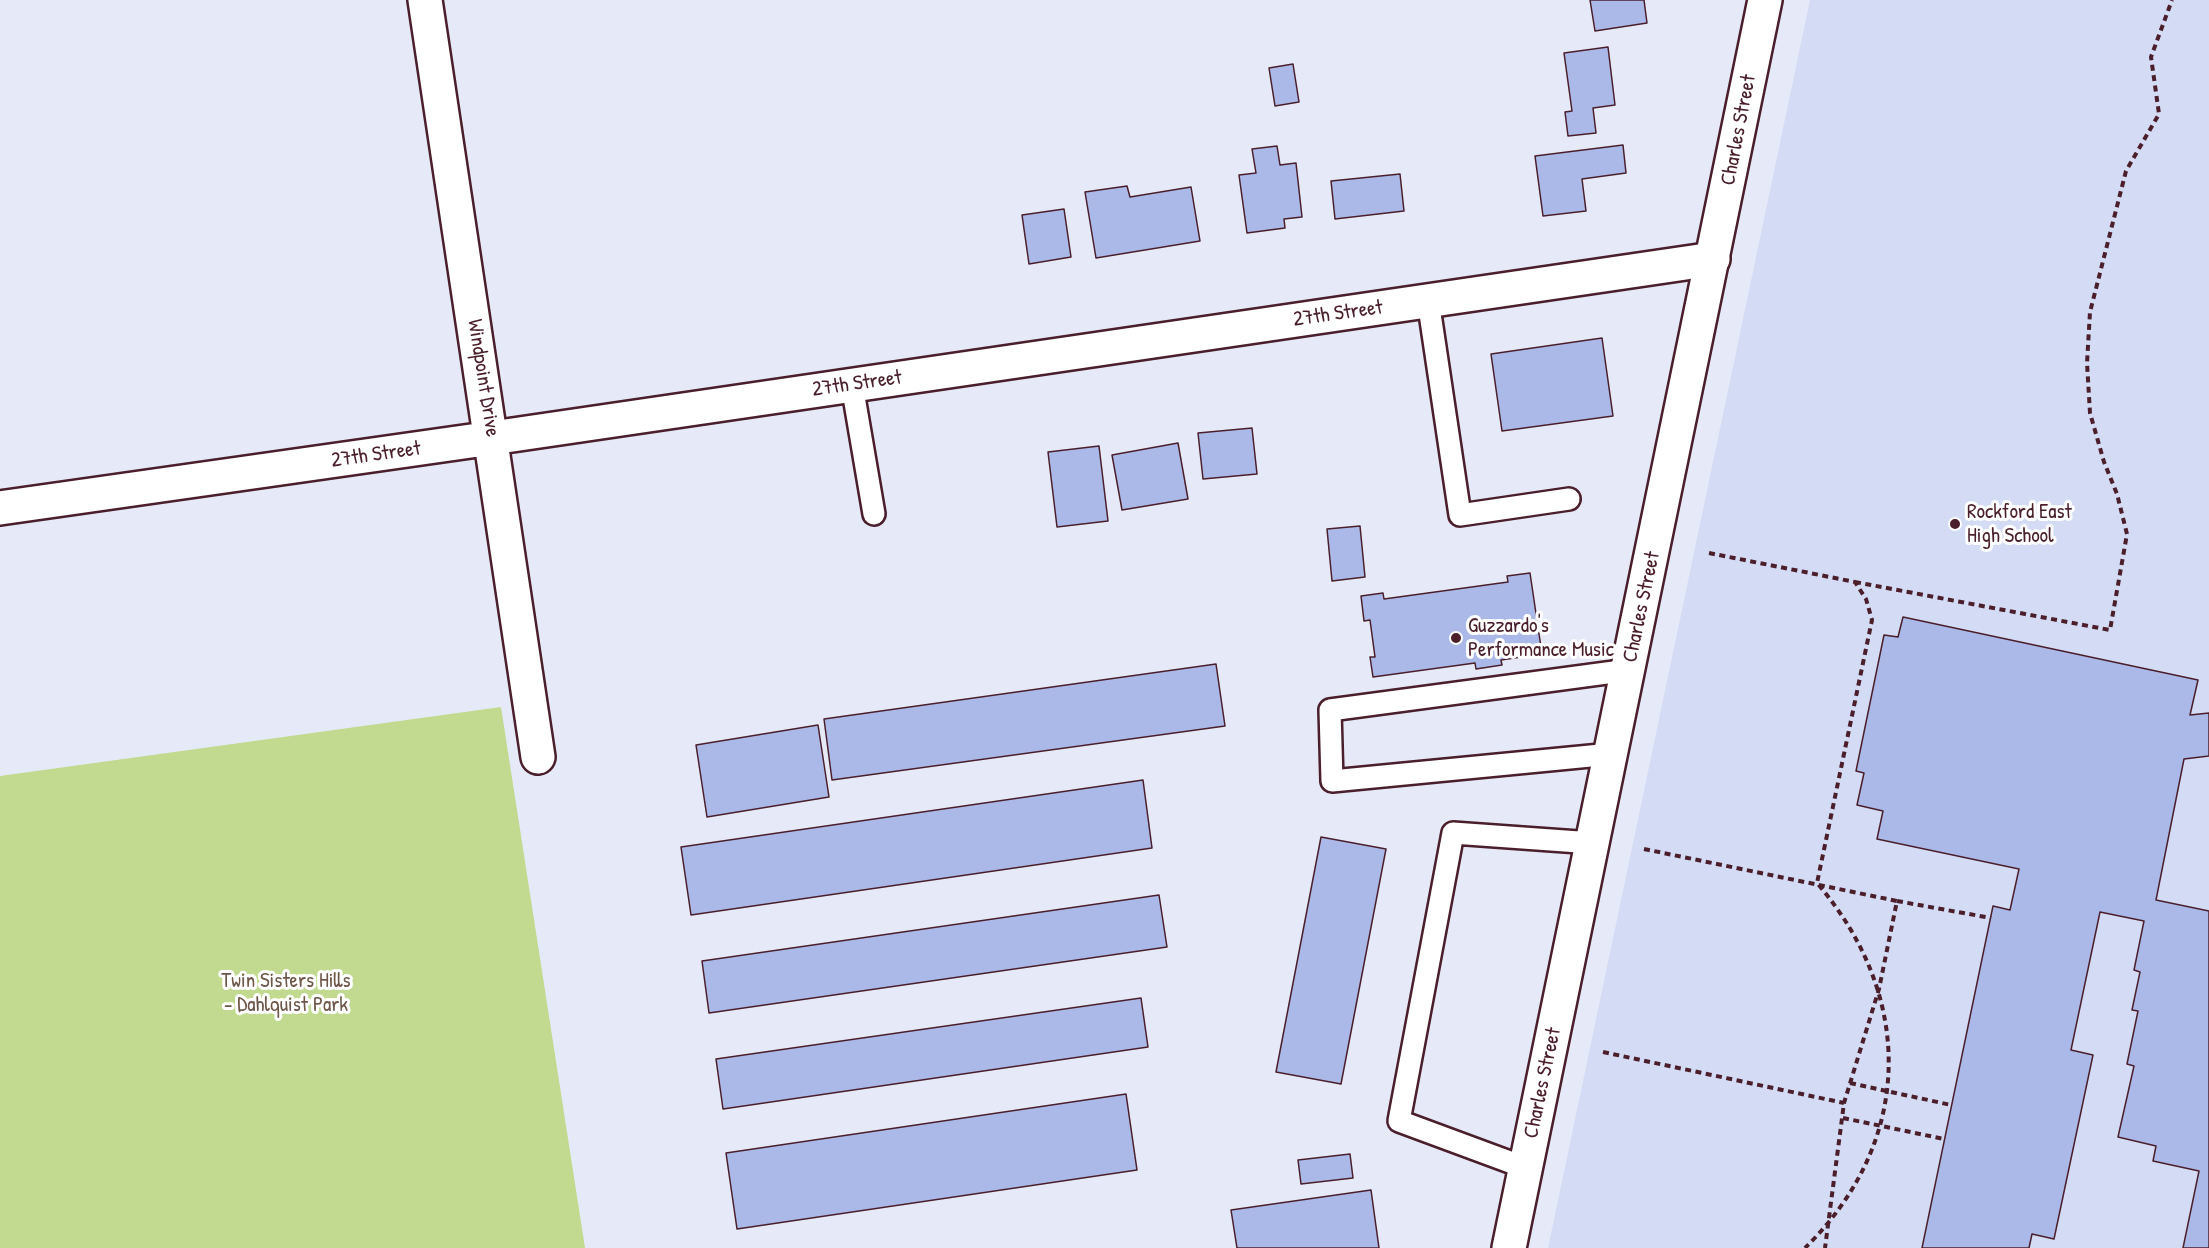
<!DOCTYPE html>
<style>
body{margin:0}
canvas{display:block;background:#e6eaf8}
</style>
<canvas width="2209" height="1248"></canvas>
<script>
const c = document.querySelector('canvas').getContext('2d');
c.lineJoin = 'round';
function fillPath(path, color) {
  c.fillStyle = color;
  c.fill(path, 'evenodd');
}
function stroke(path, color, width, dash) {
  c.strokeStyle = color;
  c.lineWidth = width;
  c.lineCap = dash ? 'butt' : 'round';
  c.setLineDash(dash || []);
  c.stroke(path);
}
function write(font, color, halo, rows, align = 'center') {
  c.font = font + ' "Patrick Hand",sans-serif';
  c.lineWidth = 6;
  c.setLineDash([]);
  c.textBaseline = 'middle';
  c.strokeStyle = halo;
  c.fillStyle = color;
  for (const [text, x, y, turn = 0] of rows) {
    c.save();
    c.translate(x, y);
    c.rotate((+turn || 0) * Math.PI / 180);
    c.textAlign = isNaN(turn) ? turn : align;
    if (halo) c.strokeText(text, 0, 0);
    c.fillText(text, 0, 0);
    c.restore();
  }
}
const built = new Path2D(`
 M1810,0H2209V1248H1548Z`);
const green = new Path2D(`
 M501,707L585,1248H0V776Z`);
const building = new Path2D(`
 M1590,0H1644L1647,23L1595,31Z
 M1608,47L1615,105L1593,108L1596,133L1568,136L1565,112L1572,111L1564,53Z
 M1293,64L1299,102L1275,106L1269,68Z
 M1623,145L1626,173L1582,179L1586,211L1543,216L1535,156Z
 M1277,146L1280,165L1296,163L1302,217L1284,219L1285,228L1247,233L1239,175L1256,173L1252,149Z
 M1400,174L1404,211L1335,219L1331,181Z
 M1127,186L1130,197L1191,187L1200,241L1096,258L1085,192Z
 M1064,209L1071,257L1029,264L1022,215Z
 M1602,338L1613,416L1502,431L1491,354Z
 M1252,428L1257,474L1203,479L1198,433Z
 M1178,443L1188,499L1122,510L1112,455Z
 M1099,446L1108,521L1057,527L1048,452Z
 M1360,526L1365,577L1332,581L1327,529Z
 M1530,573L1542,654L1501,660L1502,665L1476,669L1475,663L1373,677L1370,657H1375L1370,620L1364,621L1361,596L1383,593L1384,599L1508,582L1507,576Z
 M1903,617L2198,680L2190,715L2209,713V756L2184,759L2156,900L2209,911V1248H2183L2199,1171L2153,1161L2156,1146L2118,1137L2134,1066L2127,1064L2138,1011L2132,1010L2140,972L2134,970L2144,921L2100,912L2071,1050L2093,1055L2054,1239L2032,1234L2029,1248H1922L1993,906L2010,910L2019,869L1877,839L1883,811L1857,805L1864,773L1856,771L1884,635L1898,637Z
 M1216,664L1225,726L832,780L824,719Z
 M818,725L829,797L707,817L696,745Z
 M1143,780L1152,848L691,915L681,847Z
 M1321,837L1386,849L1341,1084L1276,1072Z
 M1159,895L1167,947L709,1013L702,961Z
 M1141,998L1148,1047L723,1109L716,1059Z
 M1126,1094L1137,1170L737,1229L726,1153Z
 M1350,1154L1353,1178L1301,1184L1298,1160Z
 M1371,1190L1379,1248H1237L1231,1210Z`);
const path = new Path2D(`
 M1709,553L1855,582L1866,599L1872,620L1817,883C1915,997 1914,1141 1805,1248
 M1855,582L2110,630L2127,534L2117,494L2104,462L2090,413L2087,363L2090,312L2126,171L2159,114L2151,57L2172,0
 M1644,849L1897,901L1879,989L1844,1103L1825,1248
 M1897,901L1991,918
 M1603,1052L1844,1103
 M1850,1083L1951,1105
 M1843,1118L1944,1139`);
const lane = new Path2D(`
 M1428,300L1460,515L1569,499
 M852,385L874,514
 M1611,754L1332,781L1330,710L1629,670
 M1526,1168L1399,1121L1453,833L1593,843`);
const street = new Path2D(`
 M425,0L538,757
 M0,508L492,438L1713,259`);
const secondary = new Path2D(`
 M1509,1248L1765,0`);
const markers = [
 [1955,524,6,"#4a1f2b"],
 [1456,638,6,"#4a1f2b"]
];
const streetNames = [
 ["Charles Street",1739,130,-79],
 ["27th Street",1338,314,-8],
 ["Windpoint Drive",483,378,81],
 ["27th Street",857,384,-8],
 ["27th Street",376,455,-8],
 ["Charles Street",1642,607,-78],
 ["Charles Street",1543,1083,-78]
];
const poiNames = [
 ["Rockford East",1967,512],
 ["High School",1967,536],
 ["Guzzardo's",1468,626],
 ["Performance Music",1468,650]
];
const parkNames = [
 ["Twin Sisters Hills",286,981],
 ["- Dahlquist Park",286,1005]
];
fillPath(built, '#d4dbf4');
fillPath(green, '#c1da90');
fillPath(building, '#abb9e9');
stroke(building, '#4a1f2b', 1.5);
stroke(lane, '#4a1f2b', 26);
stroke(street, '#4a1f2b', 38);
stroke(secondary, '#4a1f2b', 38);
stroke(path, '#4a1f2b', 4, [6, 4.5]);
stroke(lane, '#fff', 21);
stroke(street, '#fff', 33);
stroke(secondary, '#fff', 33);
for (const [x, y, r, color] of markers) {
  const dot = new Path2D();
  dot.arc(x, y, r, 0, 2 * Math.PI);
  c.fillStyle = color;
  c.fill(dot);
  stroke(dot, '#fff', 2);
}
write('21px', '#4a1f2b', '#fff', streetNames);
write('21px', '#4a1f2b', '#fff', poiNames, 'left');
write('21px', '#6e5749', '#fff', parkNames);
</script>
